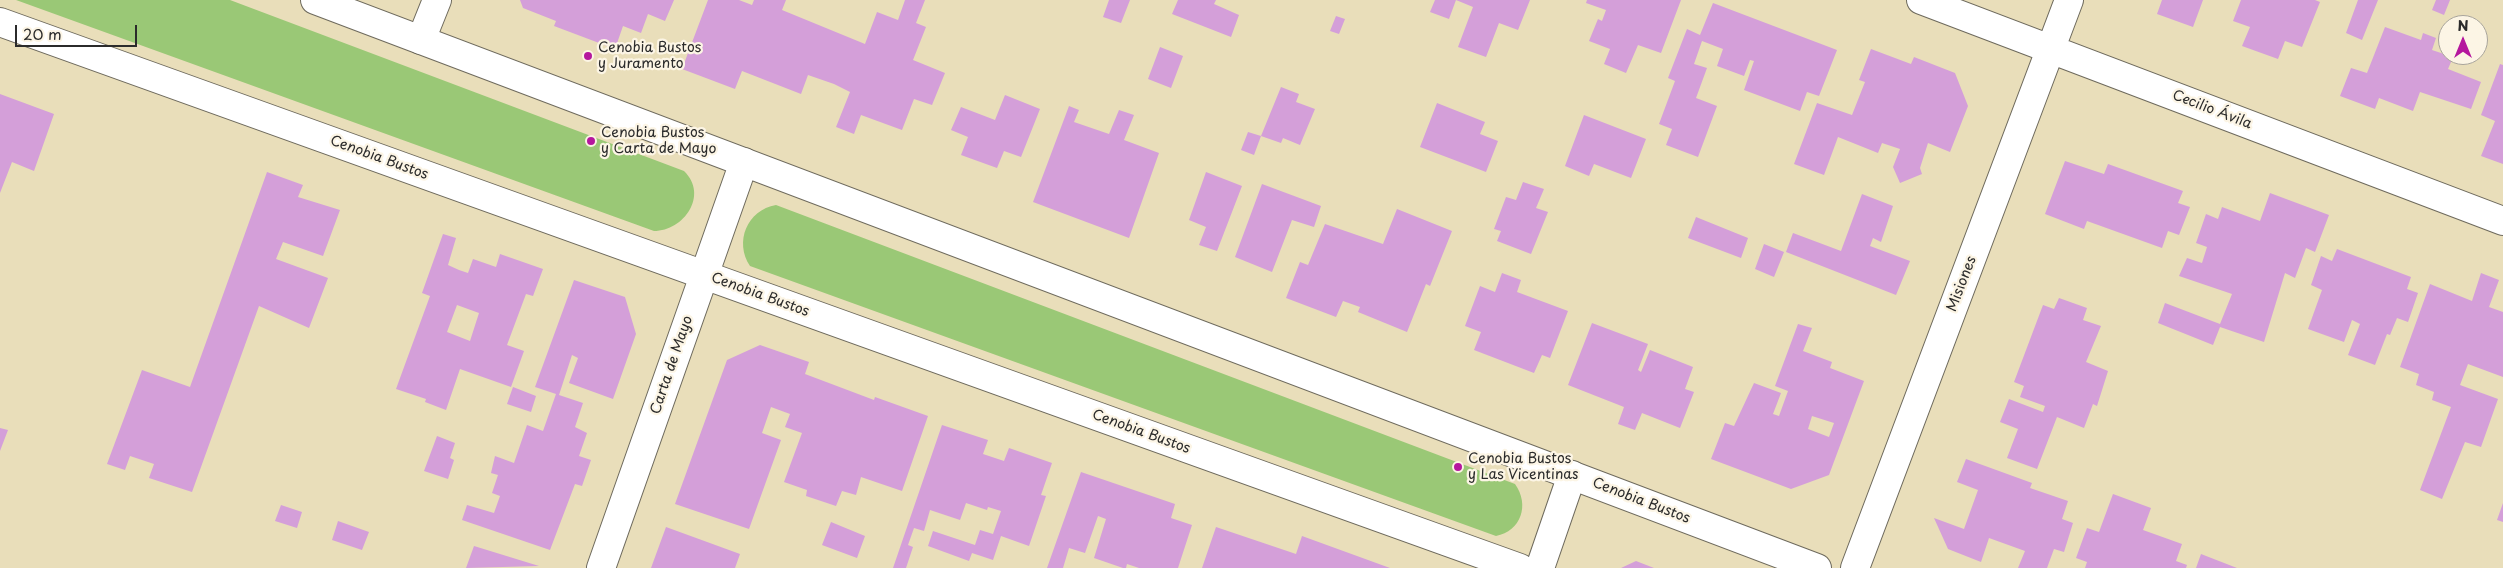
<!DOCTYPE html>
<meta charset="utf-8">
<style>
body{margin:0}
#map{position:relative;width:2503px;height:568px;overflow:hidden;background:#e9deba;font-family:"Playpen Sans",sans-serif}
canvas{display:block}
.north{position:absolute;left:2438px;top:15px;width:50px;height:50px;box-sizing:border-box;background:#fcf5e5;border:1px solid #a8a49b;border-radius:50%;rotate:0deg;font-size:14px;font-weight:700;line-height:20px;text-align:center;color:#2b2b2b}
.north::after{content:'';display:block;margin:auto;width:18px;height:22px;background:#b5179e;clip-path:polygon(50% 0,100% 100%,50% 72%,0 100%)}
.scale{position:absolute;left:15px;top:25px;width:122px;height:22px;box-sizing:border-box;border:2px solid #2b2b2b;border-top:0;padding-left:6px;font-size:15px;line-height:18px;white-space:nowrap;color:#2b2b2b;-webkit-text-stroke:4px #fcf5e5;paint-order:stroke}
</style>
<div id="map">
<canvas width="2503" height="568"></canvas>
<div class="north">N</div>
<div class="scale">20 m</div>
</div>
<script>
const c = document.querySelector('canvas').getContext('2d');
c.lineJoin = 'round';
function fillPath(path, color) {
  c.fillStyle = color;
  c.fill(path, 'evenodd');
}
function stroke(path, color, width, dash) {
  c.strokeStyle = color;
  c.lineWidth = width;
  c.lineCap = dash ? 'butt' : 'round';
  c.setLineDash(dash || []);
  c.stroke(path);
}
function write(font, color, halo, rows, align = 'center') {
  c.font = font + ' "Playpen Sans",sans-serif';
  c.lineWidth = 4.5;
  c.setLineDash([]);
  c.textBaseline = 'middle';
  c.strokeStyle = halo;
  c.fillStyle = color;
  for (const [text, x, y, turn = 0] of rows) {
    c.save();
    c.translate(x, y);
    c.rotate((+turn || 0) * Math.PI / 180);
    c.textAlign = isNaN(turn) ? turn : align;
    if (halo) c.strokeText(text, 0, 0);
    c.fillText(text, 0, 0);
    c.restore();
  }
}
const green = new Path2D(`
 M16,0H230L684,171C709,195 684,231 654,231Z
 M776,205L1515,484C1530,505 1521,531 1496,536L750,266C734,242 747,210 776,205Z`);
const building = new Path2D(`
 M520,0H674L665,21L648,14L641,33L623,26L615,49L554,26L556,21L523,8Z
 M708,0H739L752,5L754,0H786L782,10L865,44L877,12L898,20L905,0H925L916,23L926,27L913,60L945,73L932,105L914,99L902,130L861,115L854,134L836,127L850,92L834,84L808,75L801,94L742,71L735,89L682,69Z
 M1109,0H1130L1121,23L1103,17Z
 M1178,0H1216L1214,4L1239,15L1231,37L1172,14Z
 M1435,0H1530L1518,30L1499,23L1486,57L1458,47L1473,7L1456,0L1449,19L1430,12Z
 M1587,0H1681L1661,53L1638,45L1626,73L1604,64L1610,49L1589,41L1598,19L1602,21L1606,10L1586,3Z
 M2162,0H2203L2193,27L2157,14Z
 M2241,0H2315L2320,2L2302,47L2285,41L2278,59L2242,46L2250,27L2233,21Z
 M2358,0H2378L2362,40L2346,33Z
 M2436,0H2450L2444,15L2432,10Z
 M1713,3L1837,50L1819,96L1807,92L1800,111L1744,90L1754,61L1750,60L1744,76L1717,66L1723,49L1702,41L1694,64L1707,68L1696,98L1717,106L1698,157L1666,145L1672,129L1659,124L1675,81L1668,78L1687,29L1700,35Z
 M1336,16L1345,19L1339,34L1330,31Z
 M2385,27L2421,40L2423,33L2436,38L2432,50L2444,54L2448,46V55H2454L2448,69L2481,82L2471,109L2420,92L2413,111L2379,98L2375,109L2340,96L2351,68L2367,73Z
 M1160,47L1183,56L1171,88L1148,79Z
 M1871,49L1911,64L1914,57L1955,73L1968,106L1950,152L1928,143L1920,168L1922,174L1900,183L1893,167L1900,149L1882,143L1878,153L1838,137L1824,175L1794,164L1817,103L1852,115L1865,82L1859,80Z
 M2500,64L2503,65V164L2481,156L2495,121L2481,115Z
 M1281,87L1299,94L1296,102L1315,109L1300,145L1283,138L1281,143L1261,136Z
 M0,94L54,114L34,171L12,162L0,193Z
 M1005,95L1040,109L1021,157L1004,151L997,168L961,155L968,137L951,130L961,107L995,120Z
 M1437,103L1485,122L1480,134L1498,141L1486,172L1420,147Z
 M1069,106L1079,110L1074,122L1109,134L1119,110L1134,115L1124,140L1159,153L1129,238L1033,202Z
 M1584,115L1646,139L1631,178L1594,164L1589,176L1565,166Z
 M1248,132L1261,136L1254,155L1241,150Z
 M2065,161L2104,174L2108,164L2183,191L2178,203L2190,207L2179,235L2168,231L2162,248L2087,221L2084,229L2045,214Z
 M267,172L303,185L298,197L340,210L323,256L283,242L276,259L328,278L309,328L259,306L192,492L149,478L154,464L130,456L125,470L107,464L142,370L190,387Z
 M1206,172L1242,186L1217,251L1199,245L1206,227L1189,220Z
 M1523,182L1544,189L1536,208L1548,212L1531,254L1497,241L1501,231L1494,229L1506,197L1516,200Z
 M1262,184L1321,206L1314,227L1292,220L1272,272L1235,257Z
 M2270,193L2329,215L2315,252L2306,248L2295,278L2285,273L2264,342L2220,327L2213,345L2158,323L2165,303L2220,324L2232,294L2179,276L2187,258L2202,263L2207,247L2196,243L2206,214L2218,219L2222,207L2260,221Z
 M1862,194L1893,206L1881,242L1873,238L1870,246L1910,261L1896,295L1786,252L1793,233L1841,251Z
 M1397,209L1452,231L1430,286L1426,284L1407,332L1358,312L1360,307L1343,301L1336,317L1286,298L1300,262L1308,265L1325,224L1383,244Z
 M1696,217L1748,238L1741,258L1688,238Z
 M443,234L456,238L448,265L459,270L468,273L473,259L496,267L500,254L543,269L533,296L526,294L507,345L524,351L511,387L460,369L446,410L425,402L426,399L396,389L430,296L422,293ZM457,305L479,313L470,341L447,332Z
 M1764,244L1784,252L1774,277L1755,269Z
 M2337,249L2411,277L2407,289L2418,293L2408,322L2397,318L2390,335L2387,334L2375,365L2348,355L2360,324L2352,320L2344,342L2308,329L2322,290L2311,285L2321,256L2332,261Z
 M1502,273L1521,280L1517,292L1568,311L1550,358L1542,355L1534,373L1474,350L1481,332L1465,326L1480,286L1495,292Z
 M2481,273L2499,280L2489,307L2503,312V377L2468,364L2460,385L2498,399L2481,447L2465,442L2442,499L2420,490L2451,407L2432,400L2434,392L2416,385L2419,374L2400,367L2430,284L2472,301Z
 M574,280L625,297L636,334L613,399L569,383L578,358L572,355L559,395L583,403L575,427L587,433L579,456L591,460L582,486L575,484L550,550L462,520L467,505L494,513L500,496L492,493L498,475L491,473L495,456L514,463L527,425L543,431L556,394L535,387Z
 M2059,298L2087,308L2083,320L2101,326L2086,362L2108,371L2097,406L2093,404L2084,428L2057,417L2037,469L2007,458L2018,429L2000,422L2009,399L2043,412L2045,406L2020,397L2024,386L2014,382L2043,305L2054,309Z
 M1592,323L1648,344L1638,370L1641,372L1650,350L1693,367L1685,389L1694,392L1680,428L1642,413L1635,430L1618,424L1624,407L1568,385Z
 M1798,324L1812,328L1803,351L1832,362L1830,368L1864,381L1829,475L1791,489L1711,459L1725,423L1734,426L1754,383L1781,393L1773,414L1779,416L1788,391L1775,386ZM1812,416L1834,423L1829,437L1808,429Z
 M760,345L809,362L805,374L874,400L875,397L928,416L902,491L861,477L856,495L842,491L836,506L806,496L807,490L784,482L802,433L785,427L790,414L771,407L762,433L781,440L749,529L675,504L727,360Z
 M513,387L536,396L531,412L507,404Z
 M942,425L988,440L983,454L1004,461L1009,448L1052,463L1041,495L1046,496L1029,546L1001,536L993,560L972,553L969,561L928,546L933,531L975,545L980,530L993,534L1001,511L988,507L987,510L966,503L960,520L930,510L924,531L914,528L908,545L913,547L906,568H893Z
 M0,428L8,430L0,451Z
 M437,436L455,443L450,458L454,460L448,479L424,471Z
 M1966,459L2032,483L2030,488L2068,501L2062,519L2073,523L2064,552L2054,549L2047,568H2018L2025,551L1989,538L1981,562L1948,549L1934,518L1964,529L1978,490L1957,482Z
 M1081,472L1175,504L1171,518L1192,525L1178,568H1139L1127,564L1126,568H1123L1094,558L1106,519L1098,516L1085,553L1069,548L1063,568H1047Z
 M2113,494L2151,508L2143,530L2182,544L2176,561L2187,565L2186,568H2085L2087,562L2076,558L2084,536L2087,528L2099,532Z
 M2503,503V522L2497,520Z
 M281,505L302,512L297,528L275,521Z
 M338,521L369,532L362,550L332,540Z
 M831,522L865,536L857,558L822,545Z
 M666,527L740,554L735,568H651Z
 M1216,527L1296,554L1302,536L1390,568H1202Z
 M474,546L539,566L466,568Z
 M2201,554L2237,568H2196Z
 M1636,561L1654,568H1621Z`);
const minor = new Path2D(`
 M1921,0L2503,221
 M0,22L1520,568
 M421,40L437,0
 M601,568L744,162
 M1540,568L1572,475
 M1855,568L2069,0`);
const tertiary = new Path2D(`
 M315,0L1817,568`);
const markers = [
 [588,56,5,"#b5179e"],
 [591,141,5,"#b5179e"],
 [1458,467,5,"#b5179e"]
];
const poiNames = [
 ["Cenobia Bustos",598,48],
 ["y Juramento",598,64],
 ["Cenobia Bustos",601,133],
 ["y Carta de Mayo",601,149],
 ["Cenobia Bustos",1468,459],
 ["y Las Vicentinas",1468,475]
];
const streetNames = [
 ["Cecilio Ávila",2212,110,21],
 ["Cenobia Bustos",379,158,20],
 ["Misiones",1962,284,-69],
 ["Cenobia Bustos",760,295,20],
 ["Carta de Mayo",672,365,-71],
 ["Cenobia Bustos",1141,432,20],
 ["Cenobia Bustos",1641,501,21]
];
fillPath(green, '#9ac876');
fillPath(building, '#d49fd9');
stroke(minor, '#6e6a5d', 30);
stroke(tertiary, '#6e6a5d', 30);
stroke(minor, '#fff', 28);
stroke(tertiary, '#fff', 28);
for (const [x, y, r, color] of markers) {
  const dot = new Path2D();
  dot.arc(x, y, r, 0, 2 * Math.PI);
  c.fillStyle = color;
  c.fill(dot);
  stroke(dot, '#fcf5e5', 2);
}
write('14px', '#2b2b2b', '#fcf5e5', poiNames, 'left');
write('14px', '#2b2b2b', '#fcf5e5', streetNames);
</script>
